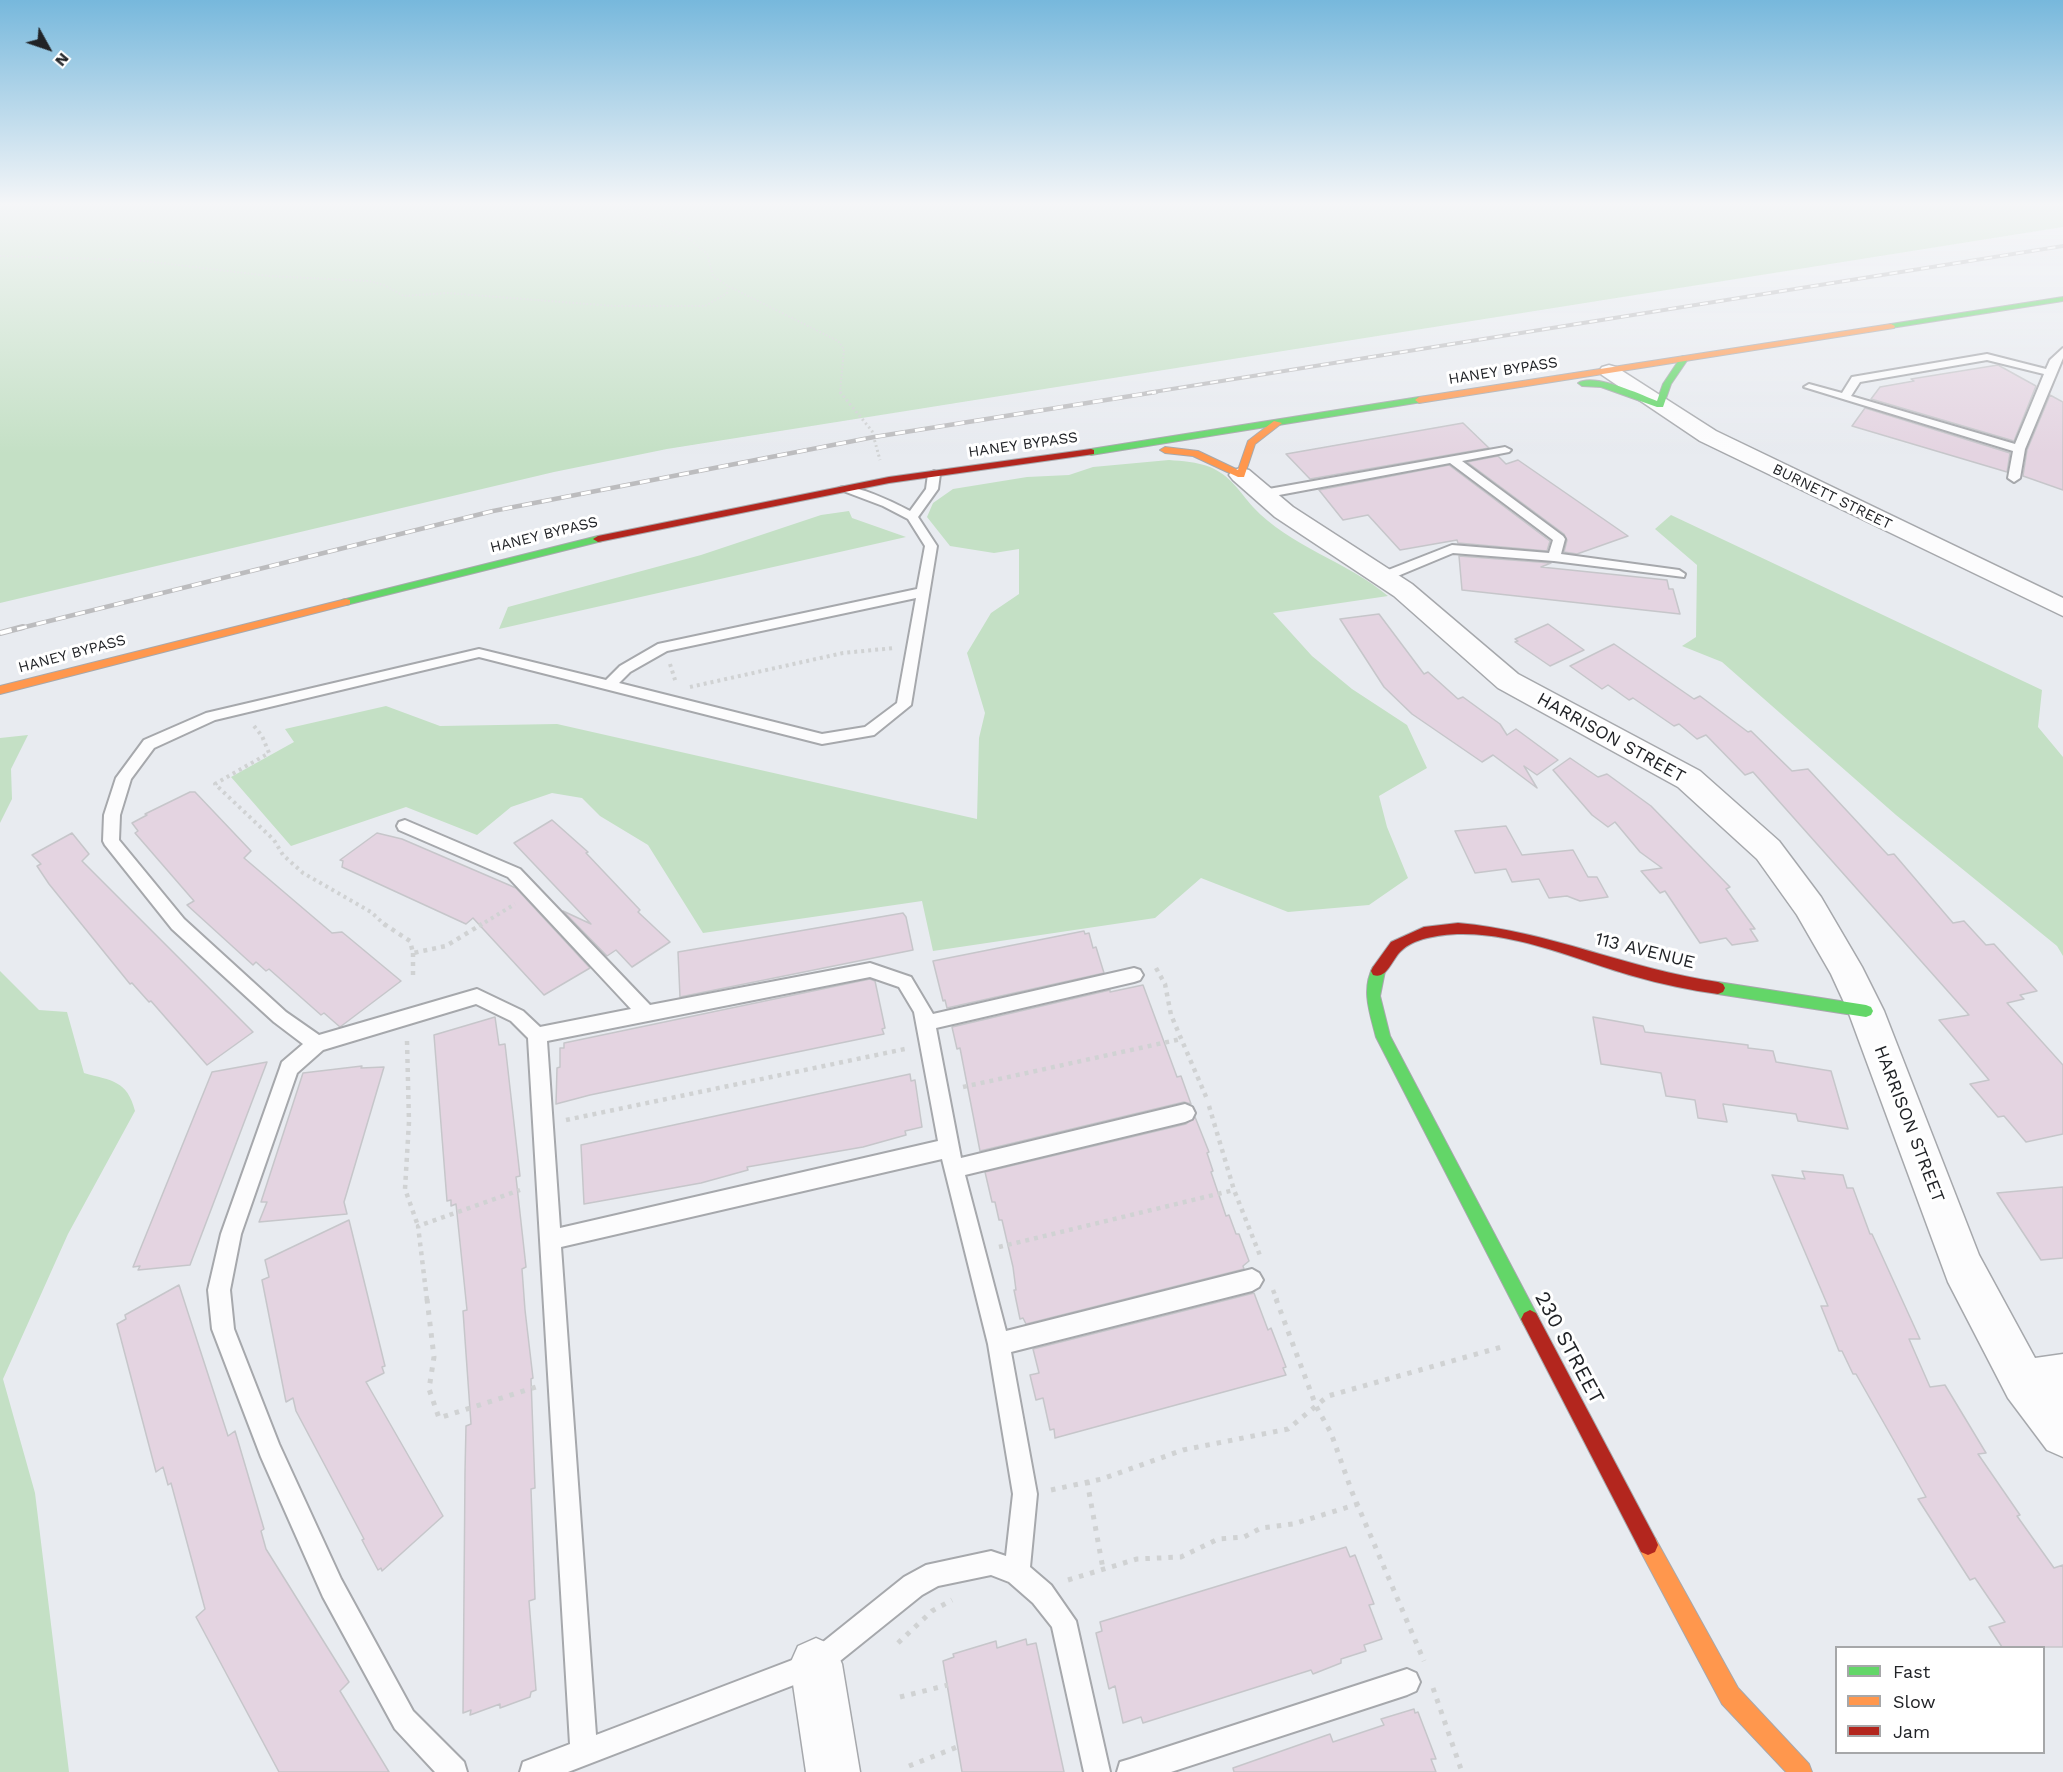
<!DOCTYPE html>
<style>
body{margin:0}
#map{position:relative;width:2063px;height:1772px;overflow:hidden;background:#e8ebf0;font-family:"Work Sans",sans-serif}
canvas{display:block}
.legend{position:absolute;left:1835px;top:1646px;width:210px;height:108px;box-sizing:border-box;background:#fff;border:2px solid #a6a7a9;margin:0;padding:8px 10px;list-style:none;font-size:18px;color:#212327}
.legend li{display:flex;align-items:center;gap:12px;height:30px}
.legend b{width:30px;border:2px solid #a6a7a9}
.north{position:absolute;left:18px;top:18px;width:60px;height:60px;-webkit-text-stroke:4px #fff;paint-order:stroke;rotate:130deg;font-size:16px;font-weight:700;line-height:24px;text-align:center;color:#212327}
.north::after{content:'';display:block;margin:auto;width:21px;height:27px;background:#212327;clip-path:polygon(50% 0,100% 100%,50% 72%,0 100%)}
</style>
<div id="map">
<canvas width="2063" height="1772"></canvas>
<ul class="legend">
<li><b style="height:8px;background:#63d668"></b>Fast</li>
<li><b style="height:8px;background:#ff974d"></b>Slow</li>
<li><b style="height:8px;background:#b3261e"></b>Jam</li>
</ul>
<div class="north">N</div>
</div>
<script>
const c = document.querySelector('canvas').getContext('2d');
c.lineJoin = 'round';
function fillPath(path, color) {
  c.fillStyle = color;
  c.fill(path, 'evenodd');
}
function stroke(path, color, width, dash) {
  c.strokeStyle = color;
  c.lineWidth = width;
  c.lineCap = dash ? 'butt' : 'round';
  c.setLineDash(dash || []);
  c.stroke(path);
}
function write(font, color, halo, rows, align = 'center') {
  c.font = font + ' "Work Sans",sans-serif';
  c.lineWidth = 6;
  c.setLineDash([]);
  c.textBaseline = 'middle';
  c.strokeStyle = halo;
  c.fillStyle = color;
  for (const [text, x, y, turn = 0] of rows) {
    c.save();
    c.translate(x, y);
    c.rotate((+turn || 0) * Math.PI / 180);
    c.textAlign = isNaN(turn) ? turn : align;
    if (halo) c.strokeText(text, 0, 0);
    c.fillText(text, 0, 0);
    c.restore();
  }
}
const green = new Path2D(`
 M0,206H2063V227L667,449L554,472L0,603Z
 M1169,460C1182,461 1197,462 1210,467C1231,476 1239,491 1253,507C1290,547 1347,561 1388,596L1273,613L1312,656L1352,689L1407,725L1427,768L1379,796L1387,827L1408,878L1369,905L1288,912L1201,878L1155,918L933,951L922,901L703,933L648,845L600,816L582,798L552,793L511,807L477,835L406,807L291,846L231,777L294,742L285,729L386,706L440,726L557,724L977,819L979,738L985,713L967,653L991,613L1019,594V549L994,553L950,546L927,517L933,503L953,489L1027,477L1069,475L1093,467Z
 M849,511L852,518L906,537L499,629L508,607L701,555L821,515Z
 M1671,515L2042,690L2038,727L2063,757V956L2057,946L1896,815L1722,662L1682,646L1696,637L1697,565L1655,529Z
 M28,735L11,769L12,799L0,823V738Z
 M0,971L39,1010L67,1012L84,1073C112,1081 127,1080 135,1111L68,1234L3,1379L35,1493L69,1772H0Z`);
const building = new Path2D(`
 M1998,365L2036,386L2014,441L1871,399L1880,387L1914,381L1911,379Z
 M2050,395L2063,402V490L2023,476L2027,450Z
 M1865,408L2010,453L2007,472L1852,426Z
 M1463,423L1489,448L1310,479L1286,454Z
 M1498,456L1506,464L1518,460L1628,536L1577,554L1564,552L1567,540L1564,534L1467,462Z
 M1449,465L1550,541L1547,551L1458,543L1457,540L1400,550L1368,515L1343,520L1319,490Z
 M1459,556L1551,563L1541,567L1667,580L1669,589H1673L1680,614L1462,590Z
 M1379,614L1424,674L1428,672L1458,699L1463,697L1500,724L1507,735L1516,729L1558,760L1537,775L1524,766L1537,788L1493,755L1482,762L1412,714L1384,687L1340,619Z
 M1548,624L1584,650L1550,666L1515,642L1518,641L1515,639Z
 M1614,644L1694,699L1700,696L1748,732L1751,731L1792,771L1808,769L1888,855L1894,854L1953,923L1964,921L1986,945L1994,944L2037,991L2020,995L2024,999L2007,1003L2063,1065V1134L2026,1142L2004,1116L1998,1117L1970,1084L1989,1080L1939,1020L1969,1015L1753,772L1745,775L1706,735L1697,739L1679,724L1674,726L1633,698L1629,700L1608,685L1602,689L1570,666Z
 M1570,758L1598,777L1607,774L1651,806L1730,887L1726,889L1755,929H1750L1758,941L1732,945L1726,938L1700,943L1665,891L1660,893L1641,871L1662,868L1640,852L1615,822L1608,827L1592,815L1553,770Z
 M190,792H195L251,851L244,858L332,933L342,932L401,981L340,1027L324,1013L321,1015L269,969L266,971L256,962L253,965L187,905L194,901L135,833L138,831L132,823L147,815L145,814Z
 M552,820L588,852L586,853L640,910L638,912L670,942L632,967L616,950L607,956L563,911L591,924L514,843Z
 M1506,826L1522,855L1573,850L1588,877H1597L1608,897L1580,901L1567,896L1549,898L1539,879L1512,882L1506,869L1475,873L1455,831Z
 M72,833L89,854L82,861L253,1032L207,1065L151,1001L149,1002L132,983L130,984L49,884L37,866L41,864L32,855Z
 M377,833L402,839L516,888L590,968L544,995L473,918L466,924L342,867L343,861L340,860Z
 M903,913L906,917L913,950L680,997L678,952Z
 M1084,931L1085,934L1089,933L1093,948L1096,947L1104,973L947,1008L945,1000L943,1001L933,961Z
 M870,979L875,981L885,1028L882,1029L884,1034L590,1095L556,1104L557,1068L560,1067V1048H564V1043Z
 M1143,985L1177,1077L1181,1076L1191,1104L1184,1102L980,1151L960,1048L957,1049L952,1027L1110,990V992Z
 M495,1017L499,1045L505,1044L520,1176L516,1177L526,1267L522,1269L525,1310L533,1378L531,1379L535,1488L531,1489L535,1599L529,1601L536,1690L531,1692L530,1697L500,1708V1704L470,1715L471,1710L463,1713L465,1472L466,1426L471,1424L463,1311L467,1310L456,1204L451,1206V1200L447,1201L434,1035Z
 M1593,1017L1643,1026L1645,1032L1748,1045V1048L1773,1051L1776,1062L1831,1071L1848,1129L1798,1121L1796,1114L1723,1104L1727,1122L1698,1118L1695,1100L1666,1096L1661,1073L1601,1064Z
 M267,1062L190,1265L138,1270L140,1266L133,1267L212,1072Z
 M362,1066L361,1068L384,1067L344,1202L347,1214L259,1222L267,1202H261L303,1073Z
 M910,1074L911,1081L915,1080L922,1127L905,1131L906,1135L863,1147L747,1167L748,1170L701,1183L584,1204L581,1145Z
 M1195,1117L1209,1152L1207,1153L1213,1171L1211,1172L1226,1216L1229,1215L1236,1234H1239L1249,1261L1243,1266L1244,1269L1026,1324L1023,1318L1020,1319L1014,1290H1016L1013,1267L1002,1220H999L995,1202H992L985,1172L1186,1124Z
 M1802,1171L1843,1175L1847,1188H1853L1870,1234H1872L1920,1339H1909L1930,1387L1945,1385L1986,1453L1978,1454L2020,1515L2017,1516L2054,1568L2063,1565V1647H2002L1989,1627L2005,1622L1975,1578L1970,1580L1918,1499L1926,1497L1856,1374H1853L1842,1351H1839L1821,1306H1828L1772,1175L1805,1179Z
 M2063,1187V1258L2041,1260L1997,1193Z
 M349,1220L385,1366L382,1367L384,1373L366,1382L443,1516L382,1571L381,1568L378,1570L362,1540L364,1539L296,1411L293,1398L286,1402L262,1280L269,1277L265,1260Z
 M179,1285L228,1436L235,1431L264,1529L261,1531L266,1549L349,1682L340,1691L389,1772H279L196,1617L205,1609L171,1483L168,1485L163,1467L156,1472L117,1324L126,1319L125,1315Z
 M1254,1293L1268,1330L1271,1328L1286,1367L1283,1368L1286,1375L1055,1438L1054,1429L1050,1430L1043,1398L1036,1400L1030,1375L1039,1373L1033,1349Z
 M1346,1547L1350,1557L1355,1555L1374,1604L1369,1605L1382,1639L1364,1645L1366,1651L1341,1659V1663L1313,1674L1311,1670L1143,1723L1141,1717L1123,1723L1115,1686L1109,1689L1096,1633L1102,1631L1100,1622Z
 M1026,1639L1027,1645L1036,1643L1064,1772H962L943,1661L954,1657L953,1654L996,1641L997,1648Z
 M1414,1709L1415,1713L1418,1712L1436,1759H1431L1436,1772H1234L1233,1768L1330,1734L1333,1742L1384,1725L1381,1719Z`);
const pathFar4 = new Path2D(`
 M622,206L687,237L707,254L713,276L728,286L838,341L844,349L840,393
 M0,256L136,260L269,276L369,281L384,285L404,296L447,293L613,306H705L727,293L728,286`);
const pathFar3 = new Path2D(`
 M840,392L872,431L880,460`);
const pathFar2 = new Path2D(`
 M670,664L676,683
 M690,687L843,653L894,648
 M254,726L262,736L269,753L215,784L274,840L283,855L303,873L371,912L386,926
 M479,926L515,904`);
const pathFar1 = new Path2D(`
 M384,924L410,941L413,953L446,946L482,924
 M413,953V975
 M1156,968L1165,984L1171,1015L1207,1099
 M407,1041L409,1122L405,1189L418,1226
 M963,1087L1181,1039
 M1209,1106L1234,1190L1261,1258
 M566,1120L905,1049
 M999,1247L1234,1190
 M1273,1290L1277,1300
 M427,1300L418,1226L520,1190`);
const path = new Path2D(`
 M427,1299L434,1357L429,1389L439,1418L536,1387
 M1276,1299L1316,1406L1331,1433L1352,1492L1424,1661
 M1087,1481L1103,1569
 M1051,1490L1102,1479L1183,1450L1288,1429L1328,1396L1505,1346
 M1068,1580L1137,1559L1181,1557L1218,1539L1244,1537L1261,1528L1293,1524L1358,1504
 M898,1643L932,1611L952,1600
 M1433,1688L1462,1772
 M900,1697L948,1685
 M909,1766L957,1747`);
const lane = new Path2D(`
 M2063,348V358L2025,449L2020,478L2014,482L2008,478L2013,451L1804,387L1809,384L1842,393L1852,377L1987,354L2046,369L2050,360ZM1987,360L2044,374L2015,444L1851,396L1860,382Z
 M1505,447L1511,450L1509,452L1462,461L1563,536L1565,539L1561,554L1679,570L1685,574L1684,577L1554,561L1453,553L1388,580H1378V574L1452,545L1549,553L1553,540L1450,463L1263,498L1257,494L1263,490Z
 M934,471L940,474L938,489L918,517L937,546L911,705L874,735L822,744L479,657L215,720L154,748L131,779L120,815L119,840L184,919L286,1012L319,1035L477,989L523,1011L540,1027L631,1009L508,877L399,830L397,826L399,822L405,820L520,869L650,1005L870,963L911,977L933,1014L1134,968L1140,970L1143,975L1140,980L1134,982L936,1028L961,1158L1185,1104L1192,1107L1195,1113L1192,1119L1185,1122L965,1175L1006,1331L1252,1269L1259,1273L1263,1280L1259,1287L1252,1291L1011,1352L1037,1494L1030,1567L1051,1585L1076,1621L1110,1772H1084L1052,1627L1033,1603L1009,1582L991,1575L938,1586L922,1595L825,1673L568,1772H520L523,1762L570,1744L528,1038L511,1021L476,1004L323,1050L297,1073L241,1234L230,1290L234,1329L279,1444L341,1579L413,1711L464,1762L467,1772H435L395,1729L323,1597L261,1457L212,1329L208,1290L221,1234L280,1068L282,1062L303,1044L274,1022L172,929L105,845L103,841L104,815L116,778L144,740L206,713L479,649L606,680L620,666L658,644L917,589L925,546L908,519L883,506L838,489C849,480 897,504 910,511L926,489L928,474ZM916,598L897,703L865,727L822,734L619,683L630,672L667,651ZM870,977L899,987L914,1012L938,1141L560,1228L547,1041ZM942,1159L988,1344L1013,1494L1006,1556L991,1551L926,1565L904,1577L808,1654L596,1735L561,1247Z
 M1407,1669L1416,1673L1420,1682L1416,1691L1407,1695L1171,1772H1117L1120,1762L1130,1759Z`);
const street = new Path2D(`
 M1609,365L1616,367L1716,431L2063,598V616L1700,441L1602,375L1599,371L1602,367Z
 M1241,468L1249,470L1293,507L1412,584L1518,674L1700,771L1779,841L1821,897L1862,967L1884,1011L1979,1255L2035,1358L2063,1354V1457L2047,1450L2008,1398L1948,1282L1848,1011L1831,974L1797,915L1757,859L1678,787L1498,688L1394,596L1275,517L1233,480L1229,475L1233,470Z
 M816,1638L834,1646L842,1664L860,1772H806L790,1664L798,1646Z`);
const fast = new Path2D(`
 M2063,297V301L1891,328L1887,326L1891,324Z
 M1684,356L1688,359L1671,384L1663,407H1657L1601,387L1582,386L1578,383C1594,373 1639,394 1657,401L1663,384L1681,357Z
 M1419,397L1422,398V402L1091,455L1086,452L1091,449Z
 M598,536L603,539L602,541L346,605L341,602L342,600Z
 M1378,965L1383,967L1385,971L1380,996L1390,1036L1536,1313L1539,1319L1536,1325L1530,1328L1524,1325L1376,1037C1370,1013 1361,990 1373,967Z
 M1718,982L1866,1005L1871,1007L1873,1011L1871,1015L1866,1017L1718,994L1713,992L1711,988L1713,984Z`);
const slow = new Path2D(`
 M1891,324L1895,326L1894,328L1419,403L1415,400L1419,397Z
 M1274,421L1282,423L1255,444L1244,477H1238L1193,456L1165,453L1160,450L1165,447L1198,451L1238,470L1248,441Z
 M346,599L350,600V604L0,694V686Z
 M1648,1535L1655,1538L1738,1688L1809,1764L1812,1772H1786L1722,1704L1641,1552L1638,1545L1641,1538Z`);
const jam = new Path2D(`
 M1091,449L1094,450V454L889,483L598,542L593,539L598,536L889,477Z
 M1458,923C1548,931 1629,969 1718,982L1723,984L1725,988L1723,992L1718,994C1689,990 1661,984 1633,976C1577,960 1517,932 1457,934C1439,935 1414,938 1401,951C1392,959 1387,980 1373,975L1371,971L1373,967L1391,942L1424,927Z
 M1530,1310L1536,1313L1655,1538L1658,1545L1655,1552L1648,1555L1641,1552L1524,1325L1521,1319L1524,1313Z`);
const railFar2 = new Path2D(`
 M1147,393L2063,246`);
const railFar1 = new Path2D(`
 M17,629L493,511L874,437L1156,392`);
const rail = new Path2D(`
 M0,633L23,627`);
const farStreetnames = [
 ["HANEY BYPASS",1503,371,-9],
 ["HANEY BYPASS",1023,445,-8],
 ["BURNETT STREET",1832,497,26],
 ["HANEY BYPASS",544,535,-14],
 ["HANEY BYPASS",72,654,-15]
];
const streetNames = [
 ["HARRISON STREET",1611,738,29],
 ["113 AVENUE",1645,951,14],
 ["HARRISON STREET",1909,1124,69]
];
const nearStreetnames = [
 ["230 STREET",1569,1348,62]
];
fillPath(green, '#c4e0c5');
fillPath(building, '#e4d4e1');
stroke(building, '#c6c6ca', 1.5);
stroke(lane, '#a6a8ac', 4);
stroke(street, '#a6a8ac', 3);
stroke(fast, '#a6a8ac', 2);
stroke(slow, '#a6a8ac', 2);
stroke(jam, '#a6a8ac', 2);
stroke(pathFar4, '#d0d2d3', 2, [1.5, 2]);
stroke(pathFar3, '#d0d2d3', 3, [2, 3]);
stroke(pathFar2, '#d0d2d3', 4, [3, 4]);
stroke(pathFar1, '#d0d2d3', 4.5, [4, 5]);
stroke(path, '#d0d2d3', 5, [4.5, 7]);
fillPath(lane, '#fcfcfd');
fillPath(street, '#fcfcfd');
fillPath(fast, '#63d668');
fillPath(slow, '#ff974d');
fillPath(jam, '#b3261e');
stroke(railFar2, '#bcbcbe', 4);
stroke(railFar1, '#bcbcbe', 4.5);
stroke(rail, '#bcbcbe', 6);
stroke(railFar2, '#fff', 2, [8]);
stroke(railFar1, '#fff', 3, [10]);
stroke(rail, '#fff', 4, [12]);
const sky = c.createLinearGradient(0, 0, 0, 454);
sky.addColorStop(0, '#77b8dc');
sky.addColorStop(0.45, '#f5f6f8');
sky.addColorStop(1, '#f5f6f800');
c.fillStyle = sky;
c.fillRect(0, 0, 2063, 454);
write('15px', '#212327', '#fff', farStreetnames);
write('18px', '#212327', '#fff', streetNames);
write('21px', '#212327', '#fff', nearStreetnames);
</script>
